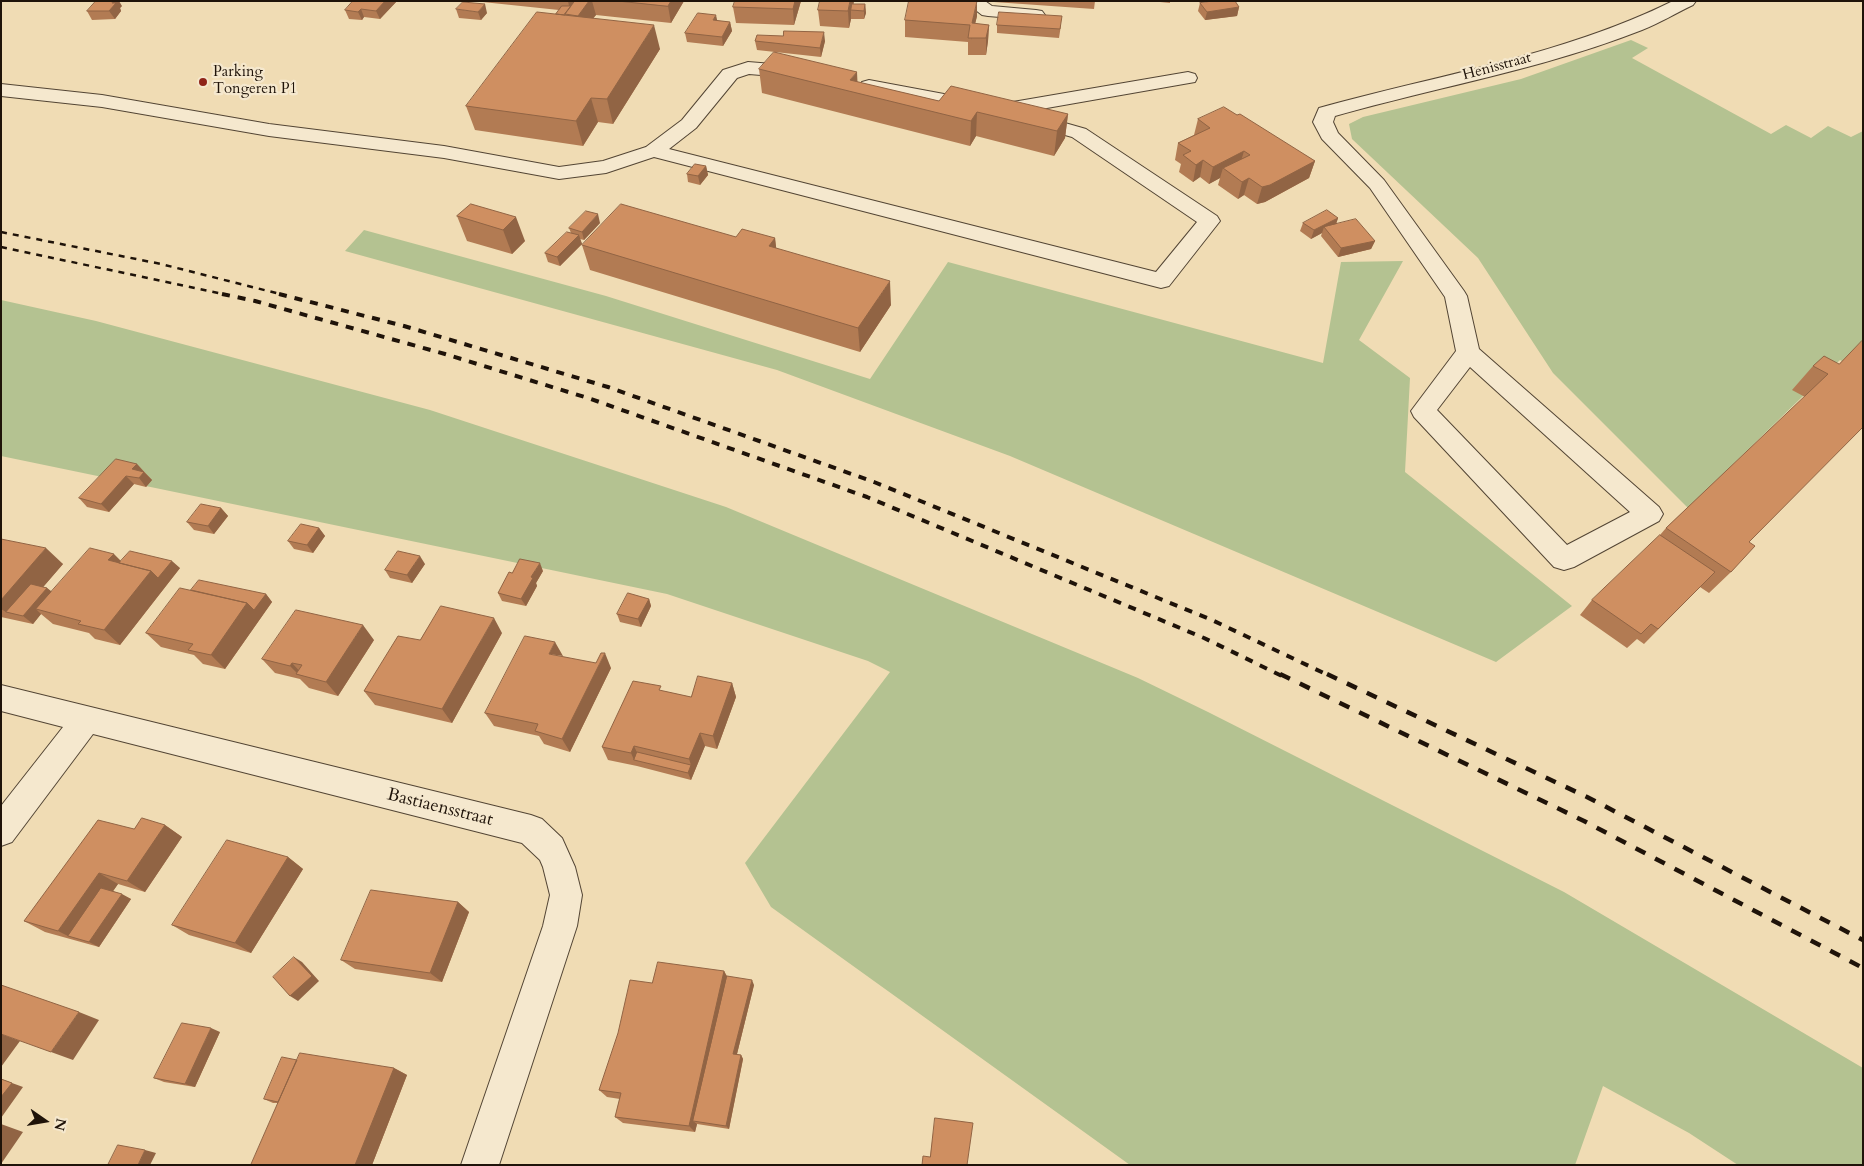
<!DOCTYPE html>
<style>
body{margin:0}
#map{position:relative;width:1864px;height:1166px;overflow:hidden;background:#f0dcb4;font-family:Cardo,serif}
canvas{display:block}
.frame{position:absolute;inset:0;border:2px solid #1f1309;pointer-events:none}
.north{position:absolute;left:20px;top:1096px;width:50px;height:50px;-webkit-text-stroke:4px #f5e8ce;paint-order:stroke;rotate:103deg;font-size:14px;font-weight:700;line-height:20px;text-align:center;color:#1f1309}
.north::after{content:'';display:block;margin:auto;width:18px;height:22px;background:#1f1309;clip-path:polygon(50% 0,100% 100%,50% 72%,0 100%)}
</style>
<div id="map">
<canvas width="1864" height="1166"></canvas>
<div class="frame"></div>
<div class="north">N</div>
</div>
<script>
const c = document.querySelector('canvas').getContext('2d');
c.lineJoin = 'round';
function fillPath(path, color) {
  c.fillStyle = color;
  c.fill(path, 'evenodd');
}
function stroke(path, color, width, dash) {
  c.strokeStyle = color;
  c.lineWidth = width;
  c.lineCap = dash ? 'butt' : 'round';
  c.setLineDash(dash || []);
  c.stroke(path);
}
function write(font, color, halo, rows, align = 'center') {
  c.font = font + ' Cardo,serif';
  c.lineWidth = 4.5;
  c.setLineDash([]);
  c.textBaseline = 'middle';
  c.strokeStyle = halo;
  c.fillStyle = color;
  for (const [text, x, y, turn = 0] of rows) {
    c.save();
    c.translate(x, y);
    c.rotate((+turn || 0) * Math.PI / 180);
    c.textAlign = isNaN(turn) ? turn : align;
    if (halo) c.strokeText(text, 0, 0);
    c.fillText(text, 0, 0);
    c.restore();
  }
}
const green = new Path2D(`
 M1631,40L1648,48L1632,58L1771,134L1786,125L1811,138L1828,126L1851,137L1863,131V372L1840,360L1688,508L1553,373L1478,258L1352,139L1349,124L1363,117L1521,79Z
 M364,230L606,296L870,379L948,262L1323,363L1341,262L1403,261L1359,340L1410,378L1405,472L1572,606L1496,662L1010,456L777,370L345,251Z
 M1,300L96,321L430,410L726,507L1138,678L1208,712L1564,892L1863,1068V1165H1738L1689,1133L1603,1086L1575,1165H1130L771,907L745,863L890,672L868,661L667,594L1,456Z`);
const minor = new Path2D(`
 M964,1H985L992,6L1036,10L1042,11L1045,15L1042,19L1036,20L988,16L982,15Z
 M1673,1H1696L1693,5C1676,13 1660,23 1642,30C1543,69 1437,87 1335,116L1333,122L1338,133L1384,180L1464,291L1467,296L1479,349L1659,507L1663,514L1659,521L1574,567L1564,570L1554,567L1414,417L1411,411L1456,351L1445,297L1370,188L1322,139L1313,122L1319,108C1437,75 1562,56 1673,1ZM1470,367L1630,512L1567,545L1437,410Z
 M748,62L797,66L804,68L806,72L804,76L797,78L749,74L737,78L696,128L669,149L1156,272L1197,222L1072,137L1023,123L1020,119L1023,115L1030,113L1086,129L1217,216L1220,221L1169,286L1161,288L654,157L606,173L559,179L444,158L269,136L102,107L1,96V84L102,95L269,124L444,146L559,167L603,161L646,147L682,120L723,70Z
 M1188,72L1195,74L1197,78L1195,82L1007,115L1000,113L997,109L1000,105L1007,103Z
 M869,80L976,100L983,102L986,106L983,110L976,112L862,90L860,86L862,82Z
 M1,685L531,815L542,819L562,838L575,867L582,895L577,926L499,1165H461L543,926L550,895L543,867L540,860L522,843L93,734L12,842L1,846V806L63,727L1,711Z`);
const railFar2 = new Path2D(`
 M1,232L161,264L284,295
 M1,247L228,295`);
const railFar1 = new Path2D(`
 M222,294L255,301L445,354L591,399L867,497L1204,638L1282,676
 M279,294L404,326L608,387L874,482L1212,620L1330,676`);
const rail = new Path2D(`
 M1280,674L1584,821L1863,968
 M1327,674L1587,797L1863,940`);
const wall = new Path2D(`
 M397,1L380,19L364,17L362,20L349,19L345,10Z
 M473,1H684L671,23L596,15L593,18L660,49L613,124L598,122L583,146L475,130L466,106L556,14L559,10Z
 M801,1L794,25L736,23L733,7Z
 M994,1H1095L1094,9L994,2Z
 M1150,1H1170V3Z
 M1200,3L1239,7L1237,16L1205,20L1198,11Z
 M865,4L866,13L864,19H851L849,28L820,26L818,10Z
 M122,6L120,8L121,11L115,19L92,20L87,11Z
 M456,9L487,13L481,20L459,18Z
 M977,16L975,24L989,25L988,41L986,55H968V42L905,37V20Z
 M717,21L730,22L732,31L723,46L687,42L685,33Z
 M997,25H1061L1059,38L997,33Z
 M755,41H825L821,57L757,50Z
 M759,69L857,82L939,101L1068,114L1065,138L1054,156L976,136L970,146L762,93Z
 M1237,115L1315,161L1309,178L1265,202L1257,204L1244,195L1238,199L1218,185L1220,178L1209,184L1200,177L1193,182L1179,172L1181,164L1175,160L1178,143L1194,135L1198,119Z
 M706,166L708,175L700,185L688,182L687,174Z
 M471,204L525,241L512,254L467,241L457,216Z
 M1338,218L1336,224L1375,241L1371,249L1338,257L1321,236L1322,233L1311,239L1300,231L1303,223Z
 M600,223L584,240L580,239L582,244L560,266L548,262L545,253L571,233L569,228Z
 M736,237L775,238L776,249L891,305L860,352L590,270L582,245Z
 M1839,364L1749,542L1731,572L1709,593L1700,587L1644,644L1637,639L1627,648L1580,615L1592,600L1660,535L1666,528L1805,397L1792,390L1813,366Z
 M137,464L152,480L146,487L134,484L109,512L87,507L79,498Z
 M221,508L228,516L214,534L194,530L187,522Z
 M319,528L325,536L313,553L294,549L288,541Z
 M1,539L63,564L43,587L47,588L52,592L121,561L180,568L120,645L95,639L89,633L53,624L41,614L33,624L1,617Z
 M425,564L412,583L390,578L385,570Z
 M543,571L536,583L537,586L526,606L502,601L498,593L512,573Z
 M191,590L266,594L272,602L225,669L203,664L194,655L161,647L146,633Z
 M649,599L651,606L641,627L620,622L617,614Z
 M502,633L452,723L375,705L364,691Z
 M374,640L338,696L309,688L300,679L275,673L262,659Z
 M563,657L611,668L570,752L544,744L539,736L494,726L485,713Z
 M732,683L736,697L717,749L705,746L691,780L637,766L608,760L602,747L663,691L691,697Z
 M165,825L182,837L145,892L118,884L113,891L131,899L99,947L45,932L24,921L134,829Z
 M288,857L303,869L251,953L189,935L172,925Z
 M458,902L469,912L442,982L355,969L341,960Z
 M724,971L727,976L754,985L737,1054L741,1055L743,1059L729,1129L697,1124L695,1132L623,1123L615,1117L620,1099L607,1097L599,1090L652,983Z
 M220,1032L195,1087L164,1082L154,1078Z
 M297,1060L394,1068L407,1075L372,1165H251L278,1103H273L264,1099Z`);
const shadedWall = new Path2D(`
 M113,1H119L122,6L120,8L121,11L115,19L109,11Z
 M385,1H397L380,19L376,11Z
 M568,1H577L570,11Z
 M589,1H592L596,15L582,32L578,16Z
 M671,1H684L671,23L668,6Z
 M795,1H801L794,25L793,9Z
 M850,1H854L853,10H851V19L849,28L848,11Z
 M977,1V16L971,40L972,23Z
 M485,4L487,13L481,20L478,12Z
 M865,4L866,13L864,19V11Z
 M1239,7L1237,16L1205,20L1207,12Z
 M361,9L364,17L362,20L358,12Z
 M716,15L718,24L713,20Z
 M730,22L732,31L723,46L722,37Z
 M654,25L660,49L613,124L607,99Z
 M989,25L988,41L986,55V38Z
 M824,32L825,41L821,57L820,48Z
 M857,72L858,93L850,80Z
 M591,98L598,122L583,146L576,121Z
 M977,112L976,136L970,146L971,121Z
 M1068,114L1065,138L1054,156L1057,131Z
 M1244,151L1239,168H1223L1220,178L1209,184L1213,167Z
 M1203,160L1200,177L1193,182L1196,165Z
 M1315,161L1309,178L1265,202L1257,204L1262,187Z
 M706,166L708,175L700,185L698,176Z
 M1249,178L1244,195L1238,199L1242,182Z
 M598,214L600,223L584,240L582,232Z
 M516,217L525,241L512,254L503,230Z
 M1338,218L1335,227H1324L1322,233L1311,239L1314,230Z
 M579,235L582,244L560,266L557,257Z
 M775,238L778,263L769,246Z
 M1375,241L1371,249L1338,257L1341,248Z
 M890,281L891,305L860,352L858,328Z
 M137,464L144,472L132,469Z
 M144,472L152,480L146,487L139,478Z
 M126,476L134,484L109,512L101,504Z
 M221,508L228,516L214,534L208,526Z
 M319,528L325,536L313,553L307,545Z
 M46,548L63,564L19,615L6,612L1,609V600Z
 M114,554L129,569L108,560Z
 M420,556L425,564L412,583L407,575Z
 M172,561L180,568L120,645L104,630L151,571Z
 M540,563L543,571L536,583L537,586L526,606L521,599L531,577Z
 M47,588L56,595L36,609L41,614L33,624L23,616Z
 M266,594L272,602L225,669L211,655L247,603Z
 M649,599L651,606L641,627L638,619Z
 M494,618L502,633L452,723L442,709Z
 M363,625L374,640L338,696L326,682Z
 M555,642L563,656L549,654Z
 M605,653L611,668L570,752L562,739Z
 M292,663L304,676L299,675L290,666Z
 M732,683L736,697L717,749L713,736Z
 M700,733L705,746L691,780L688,773L691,765L689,759Z
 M634,746L640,759L634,760L631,753Z
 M165,825L182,837L145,892L127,881Z
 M288,857L303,869L251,953L235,943Z
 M99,873L118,884L80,939L68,936L58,931Z
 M122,894L131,899L99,947L89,942Z
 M458,902L469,912L442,982L430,973Z
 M294,957L302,962L319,981L298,1001L290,996Z
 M724,971L729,981L693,1121L697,1124L695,1132L689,1126Z
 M752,980L754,985L736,1058L733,1054Z
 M79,1012L99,1020L73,1060L51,1052Z
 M211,1028L220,1032L195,1087L185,1084Z
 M1,1034L20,1041L1,1067Z
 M741,1055L743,1059L729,1129L726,1126Z
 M394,1068L407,1075L372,1165H355Z
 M1,1079L23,1087L1,1118Z
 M1,1124L23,1132L1,1164Z
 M145,1150L156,1153L150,1165H138Z`);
const building = new Path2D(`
 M96,1H113L112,3H116L109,11H87Z
 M353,1H385L376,11L361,9L358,12L345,10Z
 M575,1H589L578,16L565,14Z
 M618,1H671L668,6Z
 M735,1H795L793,9L733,7Z
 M820,1H850L848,11L818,10Z
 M909,1H977L972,23L989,25L986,38H968L970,25L905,20Z
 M1213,1H1235L1239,7L1207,12L1200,3Z
 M463,2L485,4L478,12L456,9Z
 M852,4H865L864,11L851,10Z
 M562,6H571L565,14V15L556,14Z
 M537,12L654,25L607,99L591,98L576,121L466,106Z
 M999,12L1062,16L1060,29L997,25Z
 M698,13L716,15L713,20L730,22L722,37L685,33Z
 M784,31L824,32L820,48L755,41L757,35L783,36Z
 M774,52L857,72L850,80L939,101L951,86L1068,114L1057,131L977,112L971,121L759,69Z
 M1224,107L1237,115L1240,114L1315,161L1270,185L1262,187L1249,178L1242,182L1223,168L1250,155L1244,151L1213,167L1203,160L1196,165L1183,155L1191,151L1178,143L1210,128L1198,119Z
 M695,164L706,166L698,176L687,174Z
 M471,204L516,217L503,230L457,216Z
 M621,204L736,237L742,229L775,238L769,246L890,281L858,328L582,245Z
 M1327,210L1338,218L1314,230L1303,223Z
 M586,211L598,214L582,232L569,228Z
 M1356,219L1375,241L1341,248L1324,227Z
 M567,232L579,235L557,257L545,253Z
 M1862,341L1863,342V427L1749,542L1755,546L1731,572L1666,528L1828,374L1813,366L1824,356L1839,364Z
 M116,459L137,464L132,469L144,472L139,478L126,476L101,504L79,498Z
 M201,504L221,508L208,526L187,522Z
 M301,524L319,528L307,545L288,541Z
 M1660,535L1715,572L1658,629L1651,624L1641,634L1592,600Z
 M1,539L46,548L1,600Z
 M90,548L114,554L108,560L151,571L104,630L78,624L81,621L36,609Z
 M130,551L172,561L158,578L151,571L119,563Z
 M398,551L420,556L407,575L385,570Z
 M520,559L540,563L531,577L533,578L521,599L498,593L509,572L512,573Z
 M199,580L266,594L254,610L247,603L191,590Z
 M31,584L47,588L23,616L6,612Z
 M180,588L247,603L211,655L188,650L193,644L146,633Z
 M628,593L649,599L638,619L617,614Z
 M441,606L494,618L442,709L364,691L398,636L420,640Z
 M296,610L363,625L326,682L296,674L302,665L292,663L290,666L262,659Z
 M525,636L555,642L549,654L596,663L601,653H605L562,739L535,731L538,724L485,713Z
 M698,676L732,683L713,736L700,733L689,759L634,746L631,753L602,747L633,681L661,686L659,690L691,697Z
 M637,752L691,765L688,773L634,760Z
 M142,818L165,825L127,881L99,873L58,931L24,921L98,820L134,829Z
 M227,840L288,857L235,943L172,925Z
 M101,888L122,894L89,942L68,936Z
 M371,890L458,902L430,973L341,960Z
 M294,957L312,976L290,996L273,977Z
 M658,962L724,971L689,1126L615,1117L621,1093L599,1090L618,1033L630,980L652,983Z
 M727,976L752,980L733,1054L741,1055L726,1126L693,1121Z
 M1,985L79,1012L51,1052L1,1034Z
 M182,1023L211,1028L185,1084L154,1078Z
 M300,1053L394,1068L355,1165H251Z
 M282,1057L297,1060L278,1102L264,1099Z
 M1,1079L12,1083L1,1097Z
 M935,1118L973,1123L967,1165H922L923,1156L930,1157Z
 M118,1145L145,1150L138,1165H108Z`);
const markers = [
 [203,82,5,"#8f2418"]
];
const farStreetnames = [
 ["Henisstraat",1497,67,-15]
];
const farPoinames = [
 ["Parking",213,73],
 ["Tongeren P1",213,90]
];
const streetNames = [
 ["Bastiaensstraat",440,808,14]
];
fillPath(green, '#b4c291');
stroke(minor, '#534534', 2);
fillPath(minor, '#f5e8ce');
stroke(railFar2, '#1f1309', 2.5, [6, 6]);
stroke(railFar1, '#1f1309', 4, [8, 8]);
stroke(rail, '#1f1309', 4.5, [11, 11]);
fillPath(wall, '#b27b53');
fillPath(shadedWall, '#916444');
fillPath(building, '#cf8f61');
stroke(building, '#916444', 1);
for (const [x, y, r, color] of markers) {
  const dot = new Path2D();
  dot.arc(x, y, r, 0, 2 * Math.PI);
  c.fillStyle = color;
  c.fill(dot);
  stroke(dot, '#f5e8ce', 2);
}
write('15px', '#1f1309', '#f5e8ce', farStreetnames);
write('15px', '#1f1309', '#f5e8ce', farPoinames, 'left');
write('18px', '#1f1309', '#f5e8ce', streetNames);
</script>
